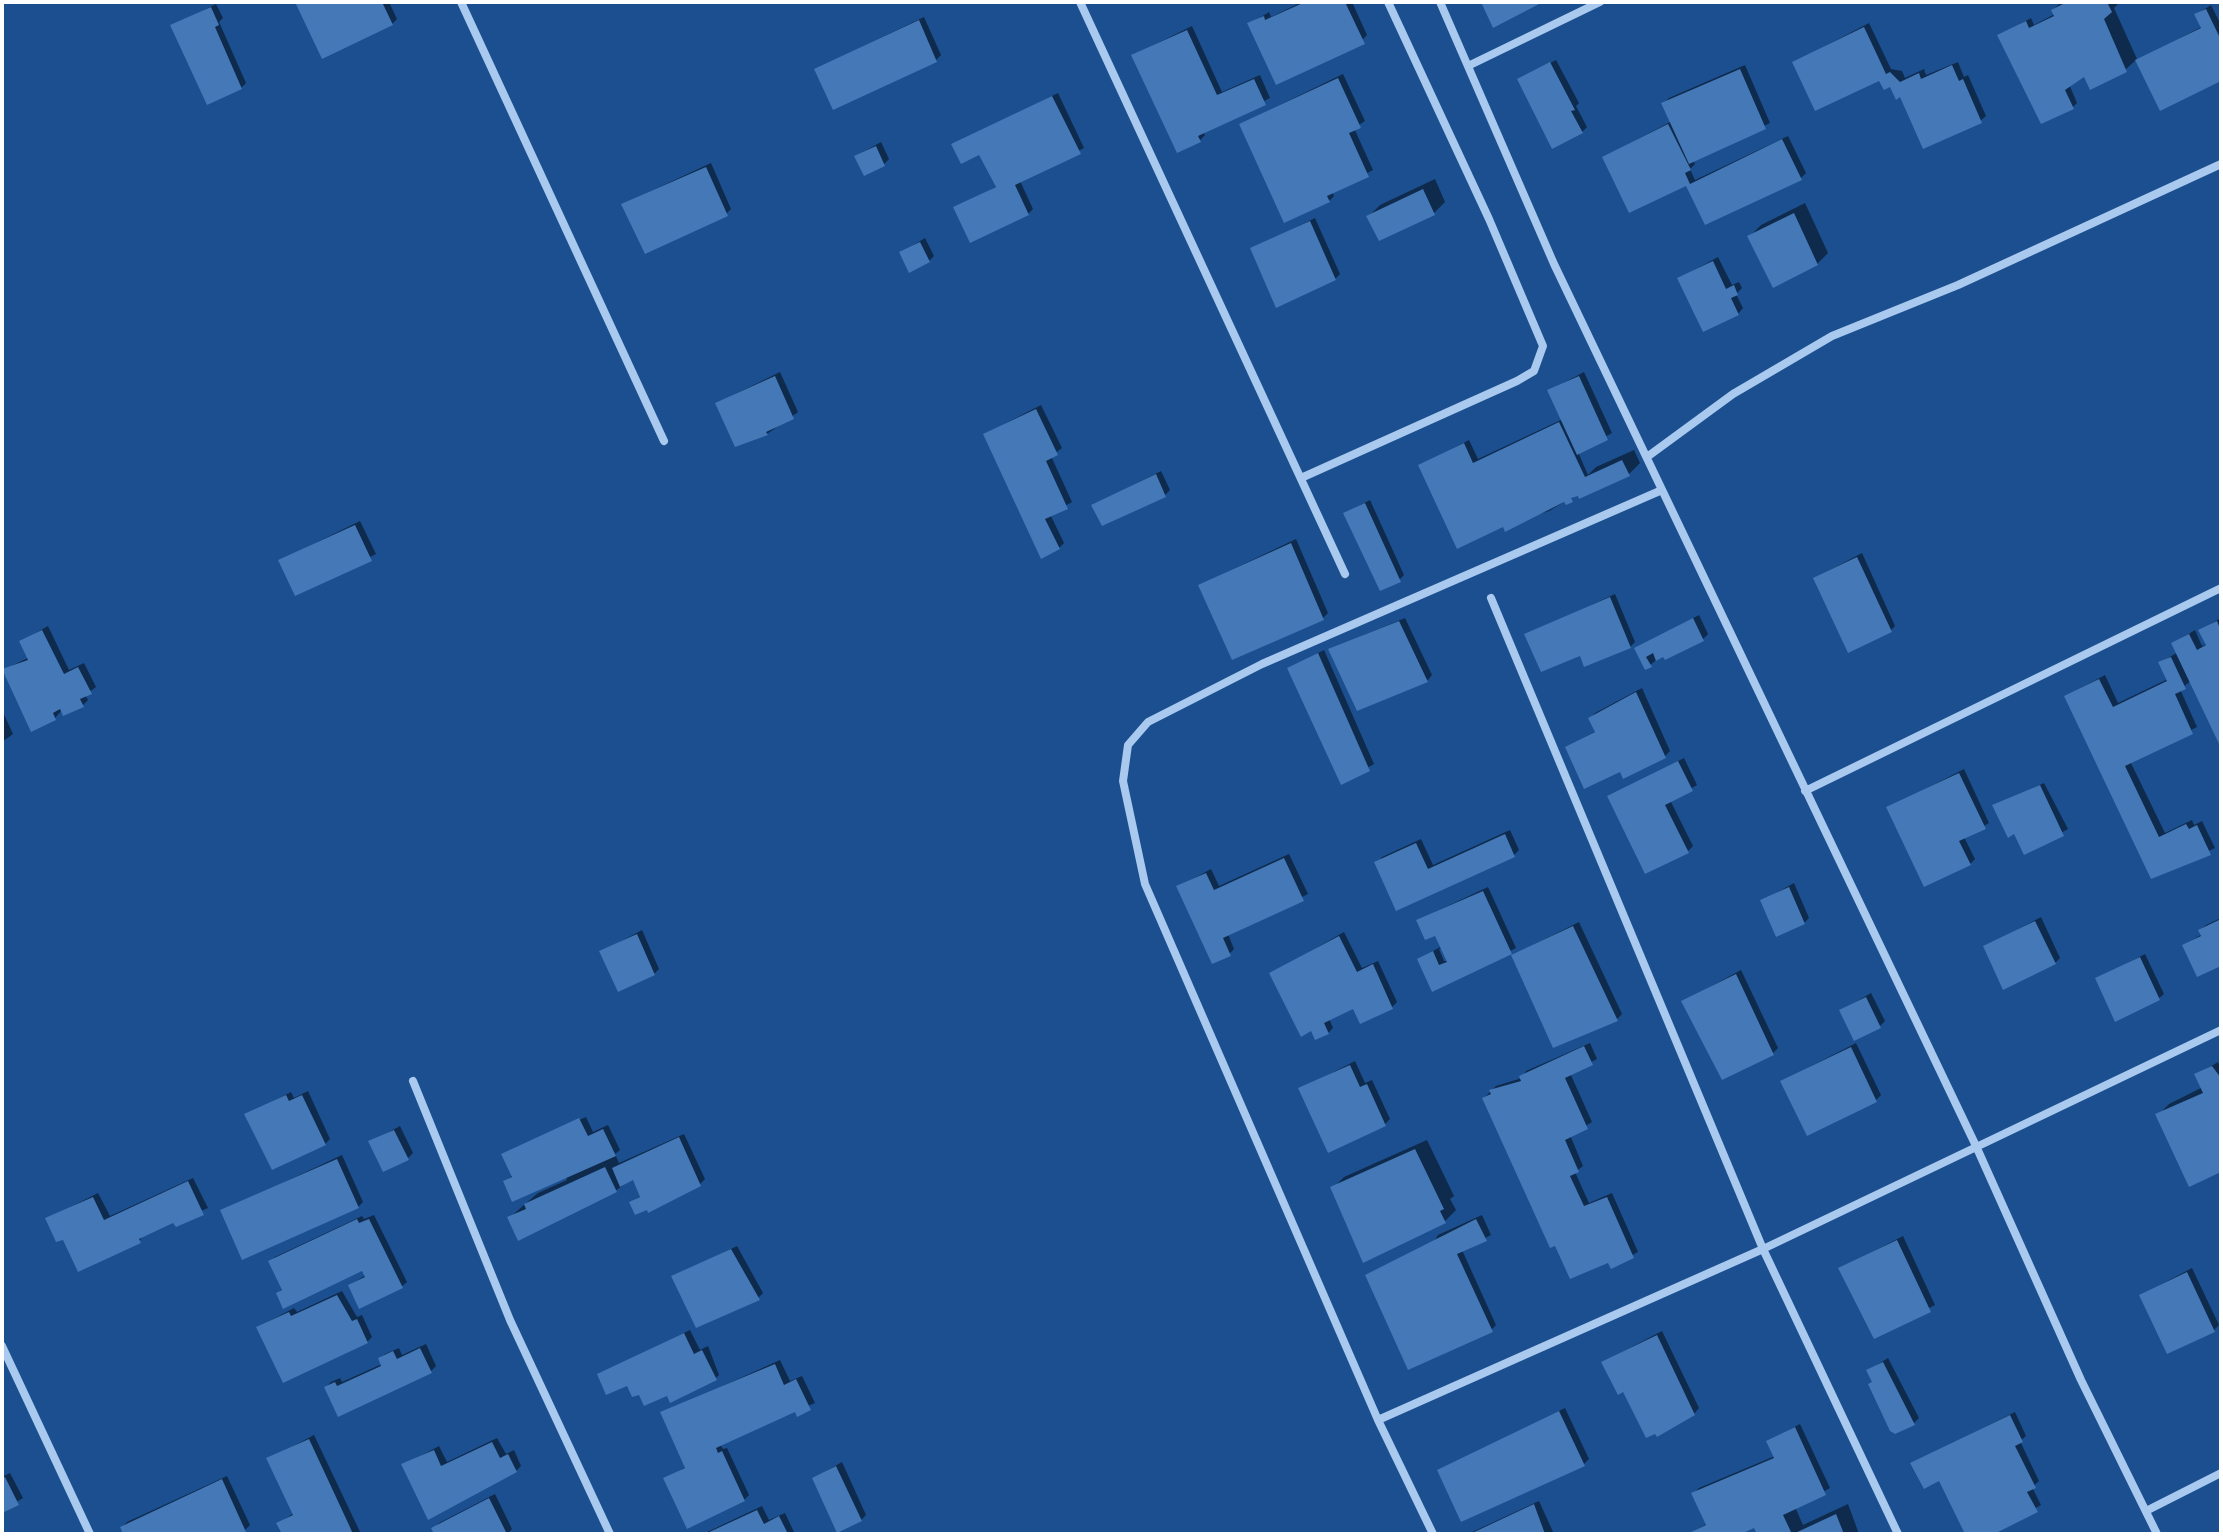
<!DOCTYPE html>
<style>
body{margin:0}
#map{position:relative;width:2223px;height:1536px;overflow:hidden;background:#1b4f8f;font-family:"Public Sans",sans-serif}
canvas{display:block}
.frame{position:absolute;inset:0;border:4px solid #fff;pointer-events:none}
</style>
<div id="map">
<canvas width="2223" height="1536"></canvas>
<div class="frame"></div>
</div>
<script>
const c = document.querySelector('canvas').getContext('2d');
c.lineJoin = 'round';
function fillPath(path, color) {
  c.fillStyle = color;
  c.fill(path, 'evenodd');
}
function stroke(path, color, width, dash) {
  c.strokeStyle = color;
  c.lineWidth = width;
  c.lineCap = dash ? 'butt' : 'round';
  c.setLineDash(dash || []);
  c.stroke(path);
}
const shadow = new Path2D(`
 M297,2H389L397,19L392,24Z
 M1302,2H1352L1367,35L1362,40L1250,24L1269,12L1271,17Z
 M2061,2H2120L2114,8L2137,59L2125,70L2084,74L2069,84L2077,103L2072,108L1999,36L2031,18L2034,25L2055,14L2053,10Z
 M216,4L223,18L219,22L246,83L241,88L173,26Z
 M2211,5L2221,25V79L2138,61L2203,26L2197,14Z
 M924,17L941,55L936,60L816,69Z
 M1869,23L1891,69L1902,71L1905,78L1924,69L1926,75L1958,62L1964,77L1968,75L1986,116L1980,121L1901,94L1880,78L1795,62Z
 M1192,26L1222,92L1260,75L1270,98L1203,131L1205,135L1200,140L1134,55Z
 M1556,60L1579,103L1576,106L1587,127L1582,132L1519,79Z
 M1745,65L1770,123L1693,160L1695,164L1690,169L1695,180L1788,136L1806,173L1801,178L1706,222L1687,183L1604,157L1672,121L1664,103L1669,98Z
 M1343,74L1365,121L1354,128L1373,170L1332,192L1334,196L1329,201L1241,124Z
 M1058,93L1084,148L1020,181L1033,209L1028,214L956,208L997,186L980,152L954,145Z
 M881,142L889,159L884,164L856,156Z
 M711,163L731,209L726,214L623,204Z
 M1435,179L1445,202L1434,213L1380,239L1369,216L1380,205Z
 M1805,203L1828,253L1817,264L1750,236L1761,225Z
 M1315,218L1340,274L1335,279L1252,249Z
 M925,238L934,256L929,261L901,253Z
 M1718,257L1732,285L1739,282L1742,288L1736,294L1743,308L1738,314L1680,278Z
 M780,372L798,412L767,434L717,403Z
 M1584,372L1612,433L1578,452L1588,475L1596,467L1634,450L1640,463L1629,474L1579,493L1549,511L1504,525L1421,465L1469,440L1478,459L1563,419L1550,390Z
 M1041,405L1062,448L1051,456L1072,502L1050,514L1064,543L1059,548L985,434Z
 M1161,471L1170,490L1165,495L1094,505Z
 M1370,500L1404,575L1399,580L1346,513Z
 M360,521L376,554L296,594L281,560Z
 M1296,539L1328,613L1323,618L1200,585Z
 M1862,553L1895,626L1890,631L1815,578Z
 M1615,594L1635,642L1630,647L1581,654L1527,635Z
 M1699,615L1708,634L1703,639L1664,654L1650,665L1636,648Z
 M1405,618L1432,675L1427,681L1330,649Z
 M2221,618V743L2191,681L2180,689L2197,727L2130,761L2165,833L2192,820L2194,825L2202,821L2215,848L2152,877L2066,696L2105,675L2118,703L2168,679L2160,663L2178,652L2174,643L2195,630L2202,646L2207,644L2201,630Z
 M48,626L69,670L84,663L96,687L85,695L88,700L83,705L62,710L55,718L5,669L30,657L22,641Z
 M1324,650L1374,764L1342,782L1289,668Z
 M1642,688L1670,751L1665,756L1624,776L1621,769L1567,747L1596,731L1590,718L1595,713Z
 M2,710L13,734L2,742Z
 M1684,758L1697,785L1670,800L1693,846L1688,851L1610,797Z
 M1964,769L1989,823L1964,837L1975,859L1970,864L1889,808Z
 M2044,783L2068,829L2025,853L2015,832L1995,806Z
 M1510,830L1519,850L1514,855L1397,908L1377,863L1382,857L1421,839L1433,865Z
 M1289,854L1308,894L1228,934L1234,949L1229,954L1178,887L1211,869L1219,886Z
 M1794,883L1809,918L1804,923L1762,901Z
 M1488,887L1516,948L1433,989L1419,959L1442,946L1436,933L1418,920ZM1443,947L1449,961H1444L1439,949Z
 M2041,917L2060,958L2055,963L1985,947Z
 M2221,918V964L2185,945L2202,934L2200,930L2206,925Z
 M1579,922L1622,1014L1617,1019L1513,955Z
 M642,930L659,969L654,974L601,952Z
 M1344,932L1362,968L1378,961L1397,1002L1392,1007L1354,1006L1329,1018L1333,1028L1328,1033L1271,974Z
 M2145,954L2164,994L2158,999L2097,979Z
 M1741,970L1778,1048L1773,1053L1684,1001Z
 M1871,993L1885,1021L1880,1026L1842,1010Z
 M1590,1043L1597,1059L1570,1073L1592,1122L1570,1135L1583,1166L1575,1172L1589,1203L1612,1193L1638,1252L1611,1266L1484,1098L1496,1086L1522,1078L1526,1071Z
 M1856,1043L1881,1095L1876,1100L1782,1081Z
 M1355,1061L1365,1083L1372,1080L1390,1119L1385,1124L1301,1089Z
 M2218,1062L2221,1069V1170L2158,1115L2169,1104L2203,1087L2197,1075Z
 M308,1091L330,1139L325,1144L246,1115L291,1092L294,1098Z
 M586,1117L593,1132L608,1125L620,1150L615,1154L619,1163L684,1134L705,1179L700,1184L631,1202L642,1195L634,1178L615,1191L509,1218L538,1193L567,1180L566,1176L506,1181L513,1175L503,1154Z
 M400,1126L413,1153L408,1158L371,1142Z
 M1427,1140L1454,1196L1450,1199L1456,1210L1445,1221L1333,1188L1344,1177Z
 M342,1155L363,1202L358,1207L223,1211Z
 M193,1178L208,1208L144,1234L139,1242L64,1237L47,1219L98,1193L110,1216Z
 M374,1215L407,1282L401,1287L350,1285L366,1275L364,1269L278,1293L283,1288L270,1262L275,1257L362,1216L364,1219Z
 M1482,1215L1491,1235L1462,1250L1496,1325L1491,1330L1367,1276L1434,1242L1438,1235Z
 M1903,1236L1935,1305L1875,1336L1841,1268Z
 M737,1246L763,1293L758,1298L674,1277Z
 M2192,1268L2219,1325L2214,1330L2141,1295Z
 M342,1291L357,1317L362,1315L372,1337L367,1342L258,1327L294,1308L297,1312Z
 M690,1330L700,1350L708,1346L719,1375L714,1380L640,1392L628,1383L599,1374Z
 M1662,1331L1699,1408L1694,1414L1624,1390L1603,1362Z
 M426,1344L436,1366L431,1371L339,1414L326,1387L331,1382L340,1378L342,1382L382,1364L380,1359L385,1354L399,1348L402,1355Z
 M1888,1358L1919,1418L1914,1423L1874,1381L1869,1370Z
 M780,1360L790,1381L802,1376L815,1403L720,1444L723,1449L727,1448L749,1495L744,1500L666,1479L687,1466L663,1413Z
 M1565,1408L1589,1459L1584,1464L1439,1471Z
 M2015,1412L2026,1436L2020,1441L2039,1481L2032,1487L2041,1505L1989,1534H1967L1940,1479L1913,1463Z
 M1800,1424L1830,1488L1795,1507L1803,1525L1848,1504L1859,1534H1759L1755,1525L1736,1534H1689L1708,1523L1694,1493L1699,1488L1775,1456L1768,1441Z
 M314,1435L361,1534H284L279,1523L294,1513L269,1459Z
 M497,1438L506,1454L514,1450L521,1466L516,1471L404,1465L439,1446L447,1462Z
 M842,1462L866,1515L861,1520L814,1478Z
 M10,1473L23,1498L2,1511V1477Z
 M227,1476L250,1525L245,1530L237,1534H125L122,1527L127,1522Z
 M495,1494L512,1529L507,1534H437L434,1528L439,1523Z
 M1539,1501L1554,1534H1469L1470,1533Z
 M762,1506L769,1520L785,1513L795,1534H703Z`);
const building = new Path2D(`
 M295,2H382L393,25L322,59Z
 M1305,2H1345L1365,44L1276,85L1247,23L1264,16L1265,20Z
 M1481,2H1543L1493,28Z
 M2067,2H2107L2112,12L2104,19L2127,72L2090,90L2084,77L2065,90L2074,109L2041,124L1997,35L2026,21L2029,28L2054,16L2051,10Z
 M211,7L219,25L215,27L242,89L207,105L170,25Z
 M2206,9L2221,40V81L2160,111L2135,60L2201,28L2194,14Z
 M919,20L937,62L833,110L814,69Z
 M1864,27L1886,74L1890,72L1900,82L1919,73L1921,79L1952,65L1959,81L1963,79L1982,123L1923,149L1900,97L1896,100L1890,87L1884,90L1879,81L1815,111L1792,62Z
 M1187,30L1217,95L1254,79L1266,105L1198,136L1201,142L1177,153L1131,55Z
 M1550,62L1575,110L1571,111L1583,133L1552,149L1517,79Z
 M1740,69L1766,129L1689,164L1661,103Z
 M1338,78L1361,128L1349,133L1369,177L1327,196L1330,202L1284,223L1239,124Z
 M1052,96L1081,154L1015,185L1029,215L970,243L953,207L996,187L979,155L961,164L951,144Z
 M1668,124L1691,170L1685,173L1690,184L1782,139L1802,180L1705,225L1686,186L1629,213L1602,157Z
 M876,146L885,166L864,176L854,156Z
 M706,167L728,216L645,254L621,204Z
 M1423,189L1435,215L1379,241L1366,216Z
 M1794,213L1818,265L1773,288L1747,236Z
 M1310,221L1336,280L1276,308L1250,248Z
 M920,242L930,262L909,273L899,252Z
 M1713,261L1726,289L1734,285L1738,295L1731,298L1739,315L1703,332L1677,278Z
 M775,376L794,419L766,432L768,435L735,447L715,403Z
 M1579,376L1608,440L1577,455L1547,390Z
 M1036,409L1058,455L1046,461L1068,509L1045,519L1060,549L1041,559L983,434Z
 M1559,422L1585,477L1622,460L1630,476L1579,499L1578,496L1571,498L1573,502L1566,505L1564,502L1505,532L1503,527L1457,549L1418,465L1464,443L1473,463Z
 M1156,474L1166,497L1102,526L1091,505Z
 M1365,503L1401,582L1380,591L1343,513Z
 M355,525L372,561L295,596L278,560Z
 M1291,543L1324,620L1232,660L1198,585Z
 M1857,557L1892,632L1848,653L1813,578Z
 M1610,597L1631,648L1584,667L1580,656L1541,672L1524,634Z
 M1693,618L1704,641L1665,660L1663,657L1656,661L1653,653L1646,657L1652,667L1645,670L1634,648Z
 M1399,621L1428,682L1357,711L1328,649Z
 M2217,621L2221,631V748L2171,643L2189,634L2197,650L2206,645L2198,630Z
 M42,630L64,674L78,667L92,694L80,699L84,707L63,716L60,709L53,713L56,720L31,732L2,669L28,660L19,641Z
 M1318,653L1370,771L1341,785L1287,668Z
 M2171,657L2186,689L2175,694L2193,734L2125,766L2159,837L2186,824L2189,829L2197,825L2211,855L2151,879L2064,696L2099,679L2113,707L2167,681L2158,662Z
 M1636,692L1666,758L1623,779L1620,772L1584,789L1565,747L1595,732L1588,718Z
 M1678,761L1693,791L1665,805L1689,853L1645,874L1607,796Z
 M1959,773L1986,829L1959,841L1971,865L1924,887L1886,807Z
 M2040,785L2064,836L2024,855L2014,834L2008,838L1992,805Z
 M1505,834L1515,857L1396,911L1374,862L1416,843L1428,869Z
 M1284,858L1304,901L1223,938L1231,956L1212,964L1176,886L1206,873L1214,890Z
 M1789,887L1805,924L1776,937L1760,900Z
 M1483,891L1512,954L1432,992L1417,959L1433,951L1439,965L1447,962L1435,936L1425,940L1416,920Z
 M2221,919V966L2197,977L2182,945L2201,936L2198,930Z
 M2035,921L2056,964L2003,990L1983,946Z
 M1573,926L1618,1021L1553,1048L1511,955Z
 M637,934L655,975L618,992L599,951Z
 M1339,936L1357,972L1373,964L1393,1009L1360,1024L1353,1009L1324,1023L1329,1034L1315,1040L1311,1031L1301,1037L1269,973Z
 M2140,957L2160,1000L2115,1022L2095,978Z
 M1736,974L1774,1055L1722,1080L1681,1001Z
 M1866,997L1881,1028L1854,1041L1839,1010Z
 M1584,1046L1593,1065L1565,1078L1588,1129L1565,1140L1579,1172L1570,1176L1584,1206L1607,1197L1634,1258L1611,1269L1608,1263L1570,1279L1555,1246L1550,1248L1482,1098L1491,1094L1489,1090L1521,1081L1519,1076Z
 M1851,1047L1877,1102L1807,1136L1780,1081Z
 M1350,1065L1360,1087L1367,1084L1386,1126L1328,1153L1298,1088Z
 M2212,1066L2221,1078V1172L2189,1187L2155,1114L2203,1093L2194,1074Z
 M286,1095L289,1101L302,1095L326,1145L272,1170L244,1114Z
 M579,1118L588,1136L603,1129L616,1156L512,1202L503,1181L512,1177L501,1154Z
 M394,1130L409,1160L383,1172L368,1141Z
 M679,1137L701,1186L648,1213L647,1210L635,1215L629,1202L640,1197L633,1180L620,1187L612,1168Z
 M1415,1149L1444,1209L1440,1211L1446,1223L1363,1263L1330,1187Z
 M337,1159L359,1208L242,1260L220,1210Z
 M605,1167L617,1192L518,1241L507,1217L526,1209L524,1204Z
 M188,1181L204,1215L176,1227L173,1223L139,1239L141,1243L78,1272L63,1240L56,1242L45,1218L93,1197L104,1220Z
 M357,1219L359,1223L369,1219L403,1288L359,1309L348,1285L365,1277L362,1271L283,1309L276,1293L282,1290L268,1261Z
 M1476,1219L1487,1241L1457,1254L1493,1332L1408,1370L1365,1275Z
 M1897,1240L1931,1312L1874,1339L1838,1268Z
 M731,1249L760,1300L696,1328L671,1276Z
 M2187,1272L2215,1332L2167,1354L2139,1295Z
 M337,1295L352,1321L357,1319L368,1343L283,1383L256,1327L289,1312L291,1316Z
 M684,1333L694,1354L702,1350L717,1380L670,1403L667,1396L644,1406L639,1395L632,1397L627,1386L606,1395L597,1374Z
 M1657,1335L1695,1415L1657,1437L1655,1434L1646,1438L1623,1392L1618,1395L1601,1362Z
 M420,1348L432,1373L338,1417L324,1387L335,1382L337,1386L381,1366L378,1358L393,1351L397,1359Z
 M1883,1362L1915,1425L1895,1434L1890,1431L1868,1384L1872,1382L1866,1370Z
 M775,1364L784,1385L796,1379L811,1410L797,1417L795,1412L716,1448L718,1453L722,1451L745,1501L687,1529L663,1478L685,1468L660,1412Z
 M1559,1411L1585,1466L1461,1522L1437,1470Z
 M2010,1415L2023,1442L2015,1446L2036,1488L2027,1492L2038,1512L1994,1534H1965L1939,1481L1924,1489L1910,1463Z
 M1795,1427L1826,1495L1783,1515L1792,1534H1757L1754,1528L1741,1534H1687L1706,1525L1691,1493L1774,1458L1766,1441Z
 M309,1439L349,1525L353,1534H282L276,1523L293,1515L266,1458Z
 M492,1442L500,1458L508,1454L517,1472L428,1520L401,1464L434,1450L441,1466Z
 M836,1466L862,1521L837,1533L812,1478Z
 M5,1477L19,1505L2,1513V1478Z
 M222,1479L246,1532L123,1534L120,1527Z
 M489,1498L507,1534H434L431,1528Z
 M1534,1504L1545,1534H1470Z
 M757,1510L764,1524L779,1516L788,1534H705Z
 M1836,1514L1844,1534H1793Z`);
const street = new Path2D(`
 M461,2L664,441
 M1080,2L1345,574
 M1440,2L1554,264L1976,1146L2081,1380L2157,1534
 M1468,66L1600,2
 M1647,457L1733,394L1832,336L1958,285L2221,164
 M1301,478L1517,381L1534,371L1543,346L1489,219L1388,2
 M1491,598L1763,1249L1898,1534
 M1805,791L2221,588
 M413,1081L510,1320L610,1534
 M2,1346L90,1534
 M1378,1420L1763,1249L2221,1030
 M2146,1511L2221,1473
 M1433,1534L1378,1420L1145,884L1123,781L1128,745L1148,722L1262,664L1662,490`);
fillPath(shadow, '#0007');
fillPath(building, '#4478b7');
stroke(street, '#a9c9ee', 8);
</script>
